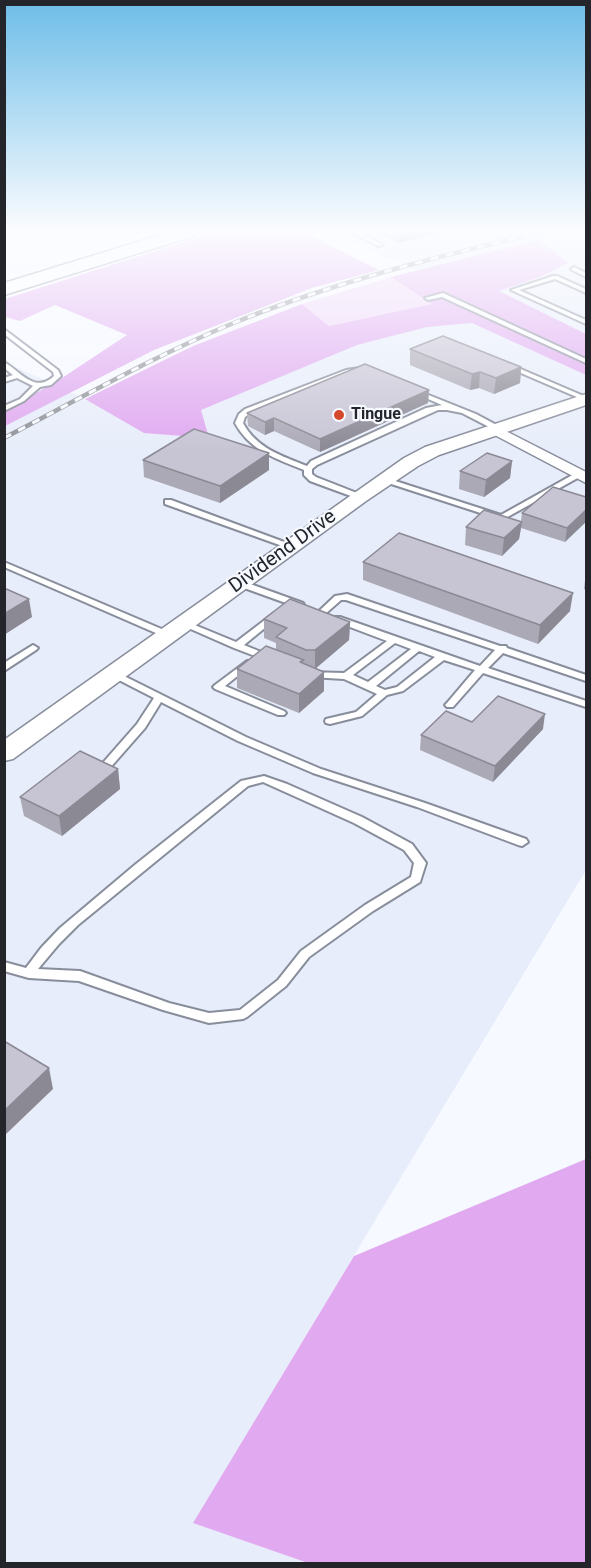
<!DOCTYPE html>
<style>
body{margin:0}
#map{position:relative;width:591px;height:1568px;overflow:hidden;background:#f6f9ff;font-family:Roboto,sans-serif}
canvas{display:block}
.frame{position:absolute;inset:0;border:6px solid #23252a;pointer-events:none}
</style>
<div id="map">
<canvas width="591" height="1568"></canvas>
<div class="frame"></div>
</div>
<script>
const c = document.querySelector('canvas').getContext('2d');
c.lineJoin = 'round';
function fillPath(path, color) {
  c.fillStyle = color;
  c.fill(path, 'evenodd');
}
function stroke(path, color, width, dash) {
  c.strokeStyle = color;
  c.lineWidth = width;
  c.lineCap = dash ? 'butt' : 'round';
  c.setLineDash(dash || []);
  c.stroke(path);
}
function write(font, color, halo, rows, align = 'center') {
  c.font = font + ' Roboto,sans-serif';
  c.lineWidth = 4.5;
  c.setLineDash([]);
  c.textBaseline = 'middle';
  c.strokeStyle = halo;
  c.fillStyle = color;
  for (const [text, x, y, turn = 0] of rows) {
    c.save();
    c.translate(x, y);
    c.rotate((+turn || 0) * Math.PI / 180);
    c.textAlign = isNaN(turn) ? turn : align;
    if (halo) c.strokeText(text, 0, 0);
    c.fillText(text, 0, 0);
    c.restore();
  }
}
const built = new Path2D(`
 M326,232H586V870L193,1523L308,1563L5,1564V362L152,429L330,345L507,309Z`);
const green = new Path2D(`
 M391,277L433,304L329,326L302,304Z`);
const forest = new Path2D(`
 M215,232H303L379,270L312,288L154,350L5,426L4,412L65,376L127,335L55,305L20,321L5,317V299Z
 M539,240L568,263L542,276L499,291L586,334V375L472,323L427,327L357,345L201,410L209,438L144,433L85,399L193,346L302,304L329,326L432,304L391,277Z
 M586,1159V1563H308L193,1523L354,1256Z`);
const service = new Path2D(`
 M351,232H358L383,245L378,246Z
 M574,267L586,273V277L572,270L571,269Z
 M553,276H557L586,289V293L555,279L519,290L586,320V324L511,290Z
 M443,293L586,359V363L442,297L428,300L425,298Z
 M4,329L58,370L61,376L51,385L40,387L24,401L4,411V406L20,399L33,386L17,378L4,382V378L13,375L4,368V362C21,372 35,394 54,376L53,372L4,334Z
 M509,364L586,397V401L507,367L506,366Z
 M360,368L362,369V371L349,373L251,413L245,417L243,423C256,448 282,456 307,466L311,461L426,408L442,405L414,393V391L416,390L476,414L502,428L495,430L462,413L447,410H438L317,465L312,469V474L316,477L362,495V499H359L310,481L304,475V470C277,459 250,451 235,423L239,414L245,409L346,370Z
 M576,473H579L583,475L502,520L379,480L383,478H386L501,515Z
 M165,500H171L295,546L291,549L288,548L165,504Z
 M4,562L171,633L173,635L168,638L165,637L4,567Z
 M239,580L303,603L304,605L300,608L297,607L236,585L235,583Z
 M347,594L500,646H506L507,648L586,675V681L503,653L488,668L586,701V707L483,673L453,707H447L445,705L447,703L475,670L444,660L403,691L387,695L362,716L330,724L326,723L325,721L326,719L356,712L377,694L344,679L310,677L305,674L307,672L344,673L387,641L334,621L332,619L334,617H340L480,666L495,650L346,600H341L324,615H318L317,613L335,596ZM395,643L411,649L368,682L353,675ZM419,651L435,657L397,687L385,690L376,686Z
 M274,613L278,616L277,618L244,645L271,656L273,658L268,661L234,648L177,623L179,621H185L236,642Z
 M33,645L38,648L36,650L4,671V663Z
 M247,661L250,662L252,664L250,666L225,686L284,711L286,713L284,715H278L215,689L213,687L215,685Z
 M114,671L246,737L321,769L425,803L526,839L528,842L522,846L518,845L417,807L313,773L238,741L161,702L145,728L109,769H101L100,767L101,765L137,724L154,698L111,676L109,674Z
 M264,776L287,784L362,817L412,844L426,863L420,882L373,911L309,957L286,986L247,1017L243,1019L209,1023L163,1010L79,981L29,978L4,971V962L26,968L41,948L60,928L136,864L241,781ZM263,782L354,823L404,850L414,863L411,877L365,905L301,951L278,980L240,1010L209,1013L169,1003L80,971L38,969L59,944L78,925L248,786Z`);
const minor = new Path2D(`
 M4,232H12L4,236Z
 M494,425L586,472V483L489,432L487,429L489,426Z`);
const tertiary = new Path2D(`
 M586,394V405L439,455L418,466L366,501L13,759L4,761V740L404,458L425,447Z`);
const primary = new Path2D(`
 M170,232H197L194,236L4,295V283Z`);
const rail = new Path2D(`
 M4,438C81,398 156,355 236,322C335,282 439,256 542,232`);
const wall = new Path2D(`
 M375,232H445L398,243Z
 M410,349L521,367L520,383L494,394L479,388L470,390L410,365Z
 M429,390L428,403L320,452L274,431L265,435L248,426L247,413Z
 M143,460L269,470L220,503L144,477Z
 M512,461L510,478L484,497L459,489L460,471Z
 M586,497L565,542L521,528L519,539L502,556L465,545L466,527L521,521L522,513Z
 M363,562L570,611L538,644L363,580Z
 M586,571V590L584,589Z
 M264,619L350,622L349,640L316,668L324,672V691L299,713L237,688V669L276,649V643L264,638Z
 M472,722L543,729L493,782L420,750L421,735Z
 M118,769L120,789L62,836L24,816L20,797Z`);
const shadedWall = new Path2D(`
 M399,232H445L398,243Z
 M521,367L520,383L494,394L496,378Z
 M480,372L479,388L470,390L472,374Z
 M429,390L428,403L320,452V439Z
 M274,418V431L265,435V422Z
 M269,453V470L220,503V486Z
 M512,461L510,478L484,497L486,480Z
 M586,510V522L565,542L567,528Z
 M522,522L519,539L502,556L504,538Z
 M573,593L570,611L538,644L540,625Z
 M29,599L32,617L4,635V614Z
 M350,622L349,640L315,669V650Z
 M324,672V691L299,713V694Z
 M545,714L543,729L493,782L495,766Z
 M118,769L120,789L62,836L59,816Z
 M49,1068L53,1089L4,1136V1111Z`);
const building = new Path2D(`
 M443,336L521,367L496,378L480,372L472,374L410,349Z
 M365,364L429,390L320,439L274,418L265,422L247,413Z
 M194,429L269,453L220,486L143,460Z
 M487,453L512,461L486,480L460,471Z
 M553,487L586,497V510L567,528L522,513Z
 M484,510L522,522L504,538L466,527Z
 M399,533L573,593L540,625L363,562Z
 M4,588L29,599L4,614Z
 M290,599L350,622L315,650H306L276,637L287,628L264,619Z
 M266,646L304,660L300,662L324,672L299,694L237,669Z
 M498,696L545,714L495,766L421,735L446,711L472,722Z
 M80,751L118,769L59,816L20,797Z
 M4,1041L49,1068L4,1111Z`);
const markers = [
 [339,415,6,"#d4492c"]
];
const farPoinames = [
 ["Tingue",351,415]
];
const streetNames = [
 ["Dividend Drive",283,552,-36]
];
fillPath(built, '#e7edfa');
fillPath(green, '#f0d3f8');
fillPath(forest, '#e0a9f0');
stroke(service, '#888d9b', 4);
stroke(minor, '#888d9b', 3);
stroke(tertiary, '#888d9b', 3);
stroke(primary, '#888d9b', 3);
fillPath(service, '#fff');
fillPath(minor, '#fff');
fillPath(tertiary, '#fff');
fillPath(primary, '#fff');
stroke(rail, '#8f9298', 4.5);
stroke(rail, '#f6f9ff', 3, [8]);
fillPath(wall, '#aba9b6');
fillPath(shadedWall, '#8b8994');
fillPath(building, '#c7c4d4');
stroke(building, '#8b8994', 1.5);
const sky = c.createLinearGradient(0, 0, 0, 452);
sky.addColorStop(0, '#6dbde8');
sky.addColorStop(0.51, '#fbfcff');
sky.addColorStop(1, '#fbfcff00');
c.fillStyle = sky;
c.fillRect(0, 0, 591, 452);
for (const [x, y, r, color] of markers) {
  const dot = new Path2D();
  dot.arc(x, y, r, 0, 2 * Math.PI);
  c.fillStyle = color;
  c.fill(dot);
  stroke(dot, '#f6f9ff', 2);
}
write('bold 16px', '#23252a', '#f6f9ff', farPoinames, 'left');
write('20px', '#23252a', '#f6f9ff', streetNames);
</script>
